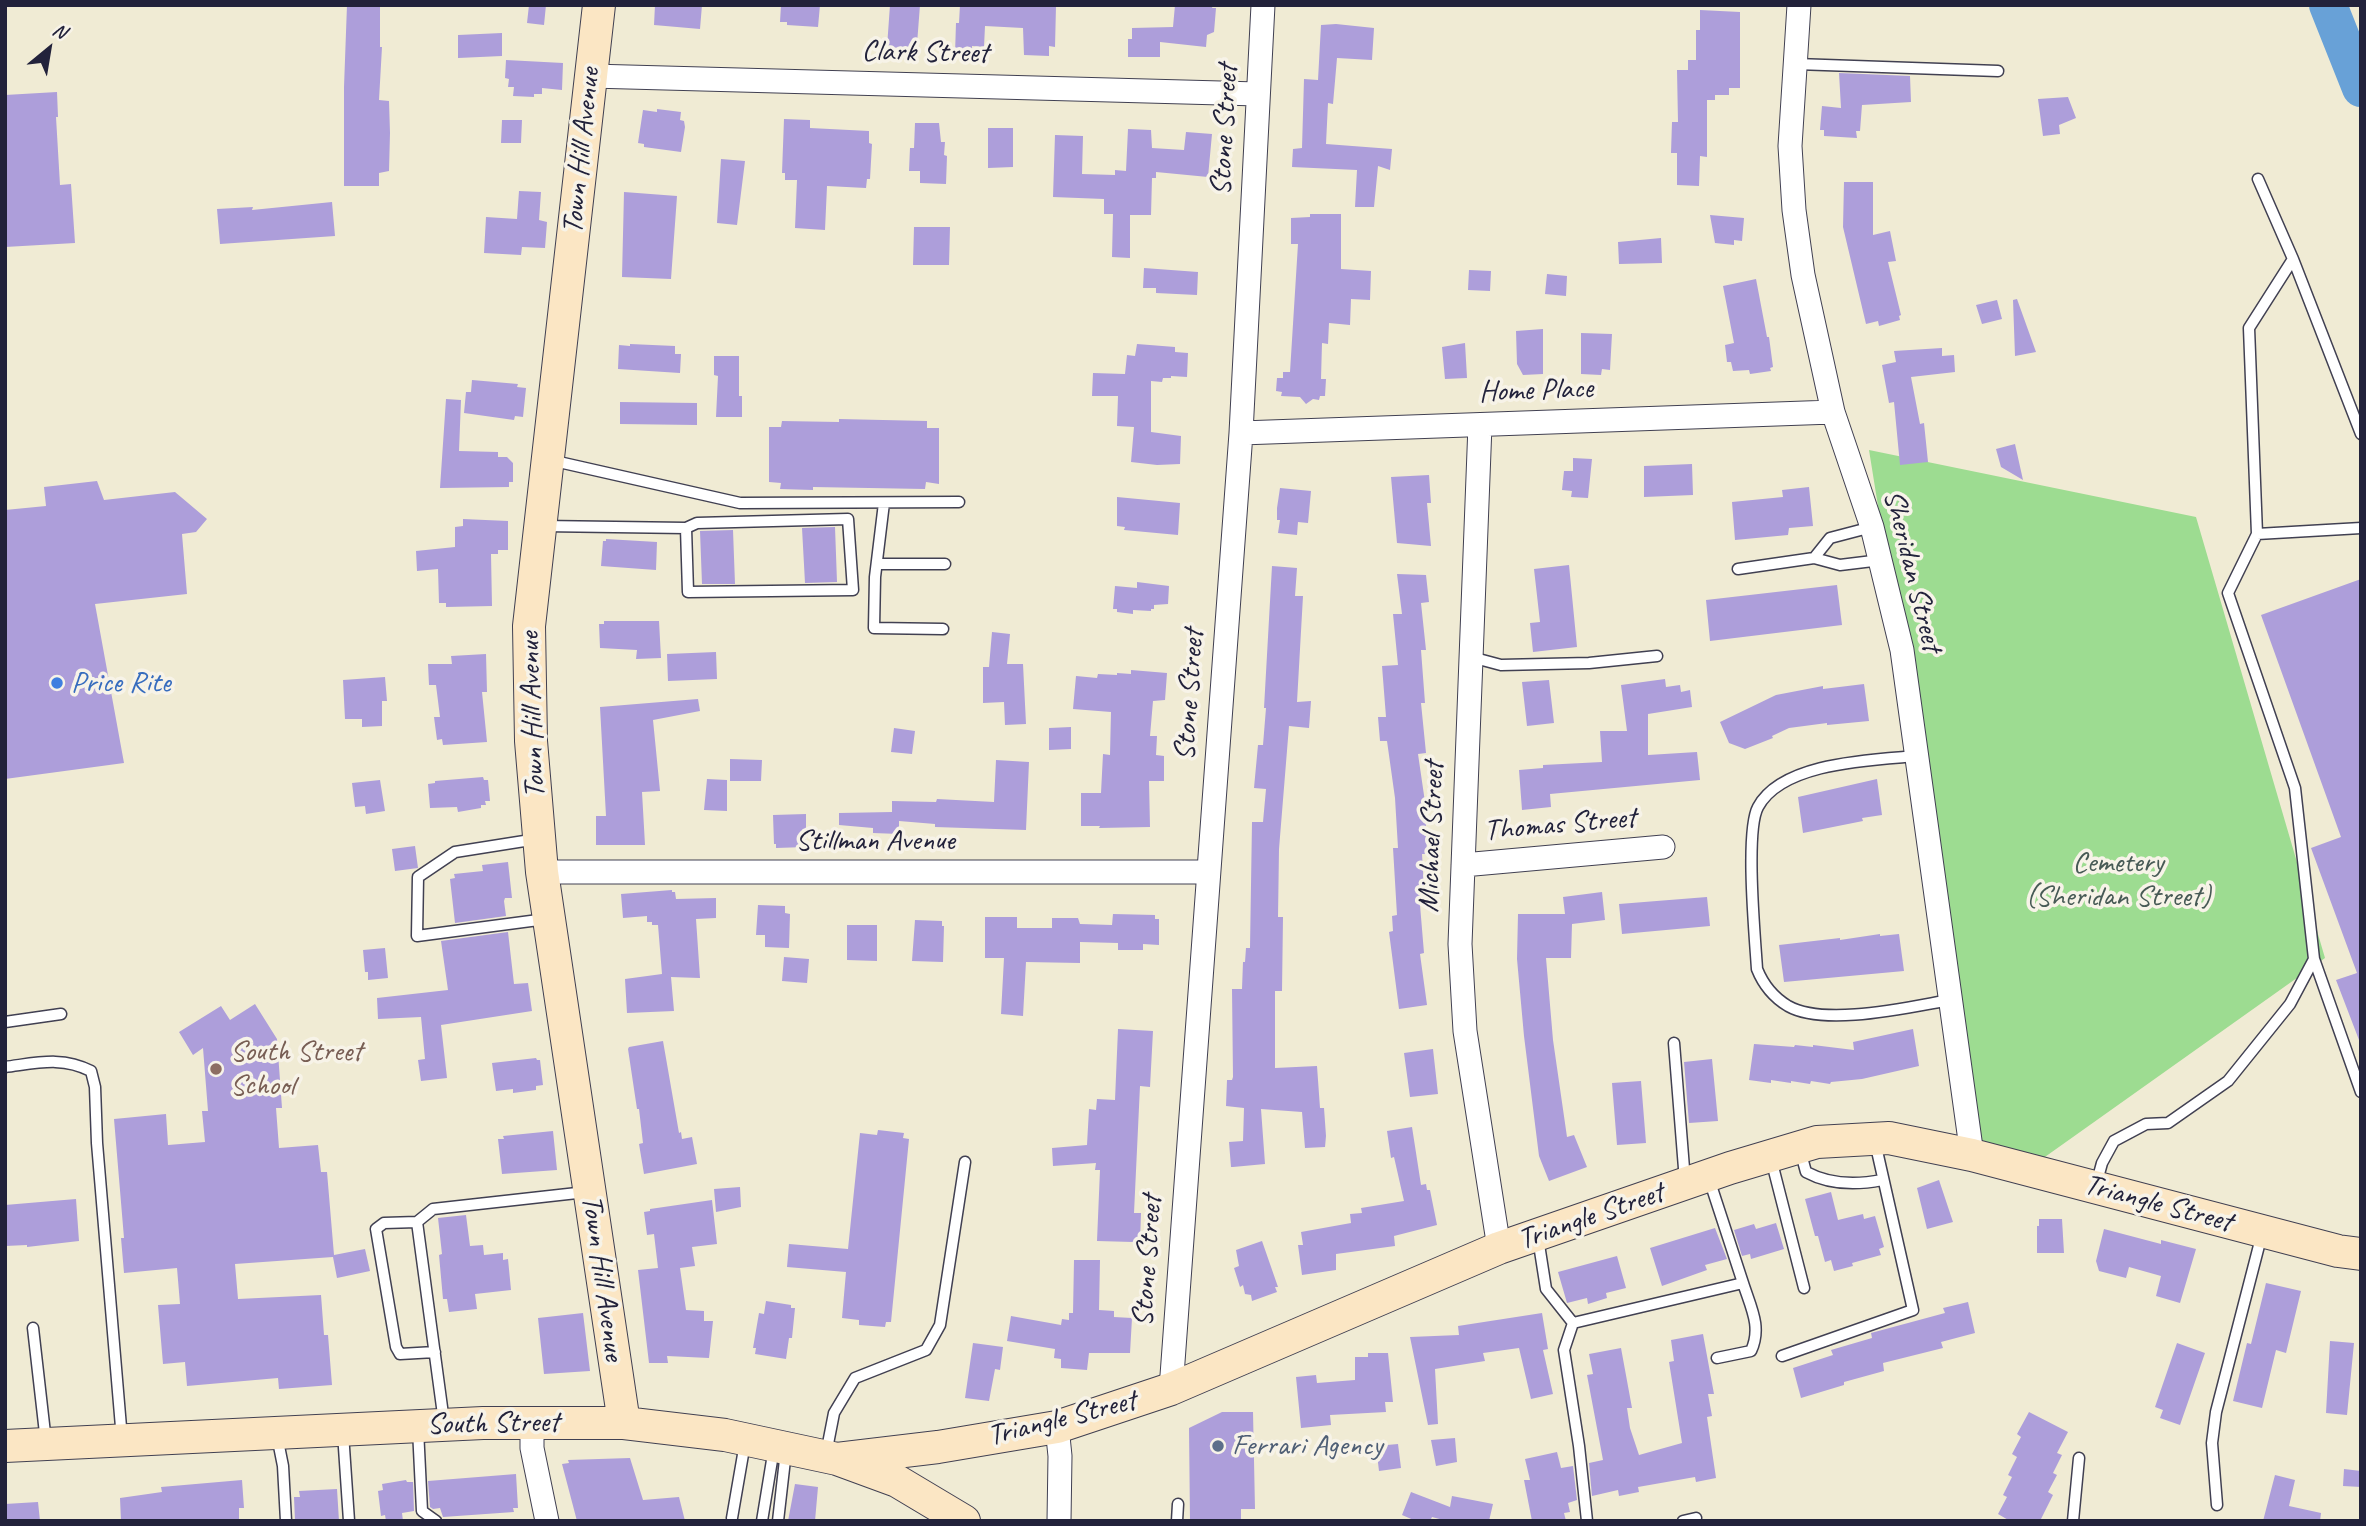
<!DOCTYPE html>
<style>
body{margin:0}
#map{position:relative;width:2366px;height:1526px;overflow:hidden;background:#f0ebd4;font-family:Caveat,sans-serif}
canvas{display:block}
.frame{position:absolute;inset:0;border:7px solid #22223b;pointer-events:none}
.north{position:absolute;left:14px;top:14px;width:70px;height:70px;-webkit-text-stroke:5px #f7f3e8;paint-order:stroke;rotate:30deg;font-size:19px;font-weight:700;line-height:28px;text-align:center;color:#22223b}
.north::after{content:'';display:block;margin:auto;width:24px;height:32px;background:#22223b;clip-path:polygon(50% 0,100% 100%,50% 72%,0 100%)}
</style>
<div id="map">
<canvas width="2366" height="1526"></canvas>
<div class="frame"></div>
<div class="north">N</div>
</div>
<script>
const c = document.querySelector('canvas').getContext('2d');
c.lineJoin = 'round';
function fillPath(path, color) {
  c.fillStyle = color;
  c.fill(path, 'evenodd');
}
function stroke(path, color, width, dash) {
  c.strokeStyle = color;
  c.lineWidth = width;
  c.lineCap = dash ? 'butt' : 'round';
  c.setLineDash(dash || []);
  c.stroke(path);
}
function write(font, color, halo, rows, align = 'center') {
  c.font = font + ' Caveat,sans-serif';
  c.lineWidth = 7;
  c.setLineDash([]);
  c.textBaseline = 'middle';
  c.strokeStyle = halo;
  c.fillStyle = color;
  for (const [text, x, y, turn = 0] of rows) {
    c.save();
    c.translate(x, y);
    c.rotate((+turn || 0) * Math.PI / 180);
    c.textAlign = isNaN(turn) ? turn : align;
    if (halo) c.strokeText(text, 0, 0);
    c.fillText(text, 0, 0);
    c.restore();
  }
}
const green = new Path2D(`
 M1869,450L2196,517L2325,958L2035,1164L1970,1148L1965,1048Z`);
const river = new Path2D(`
 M2328,5L2361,88`);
const building = new Path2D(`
 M347,5H380V47H382L379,100L389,101L390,133L389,171L379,173V186H344V87Z
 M529,5H546L544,25L527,23Z
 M655,5H702L700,29L654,25Z
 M781,5H820L818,27L787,25V22H780Z
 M890,5H920L917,44L915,49L887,47Z
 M960,5L1056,6L1055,47L1049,46V56L1024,55L1023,28L985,26L984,47L972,46V55L955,54L956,23H959Z
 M1175,5H1213L1212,8H1216L1214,32L1207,35L1206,47L1160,42V57H1128V39H1137H1132V28L1173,27Z
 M1700,10L1740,12V88H1729V95H1715V100H1707V157L1700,156L1699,186L1677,185V153H1671L1672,122H1678L1677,70H1688V60H1696V30H1700Z
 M1336,24L1374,28L1372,60L1337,58L1333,104L1328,103L1326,144L1392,149L1390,170L1378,166L1374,207H1355L1357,170L1292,167L1293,149L1302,148L1304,79L1318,80L1321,25Z
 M502,33V56L458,58V35Z
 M506,60L563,63L562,90L542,88V94H534V97L513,96L514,87H508L509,79L505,78Z
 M1839,73L1910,76L1911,102L1862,105L1860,131H1856L1857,138L1824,136V130H1820L1822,106L1841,108Z
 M57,92L58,117H56L60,185L71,184L75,243L5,247V95Z
 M2068,97L2076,118L2059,125L2060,134L2043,136L2038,99Z
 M657,109L681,112L680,120L684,121L685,127L681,152L644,147V144L638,143L643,110L657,112Z
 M784,119L810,120V128L869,131V143L872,144L870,179H867L866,188L827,186L825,230L795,228L797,180H785V173H782Z
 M502,120H522L521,143H501Z
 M915,123H939L941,142H945L944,155L947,156L946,184L920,183V171H909L910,148H914Z
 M988,128H1013V167L988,168Z
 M1128,129L1151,130L1152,148L1184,150L1186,132L1212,134L1208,177L1156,172V178H1152L1151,215H1130V258L1112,257L1113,214H1104V199L1053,197L1055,135L1083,136L1082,174L1115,175V170L1126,171Z
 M721,159L745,161L737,225L717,223Z
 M1844,182H1873V235L1890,231L1896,261L1888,262L1901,315L1899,316L1900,320L1879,326L1878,321L1866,324L1843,227Z
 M519,191L541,192L539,220L547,222L545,248L522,247L521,255L484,253L486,217L517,219Z
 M624,192L677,196L671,279L622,277Z
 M332,202L335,236L220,244L217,209L253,207L252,210Z
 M1310,214H1341V269L1371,271L1370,300L1351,299L1350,325L1329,323L1328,344L1322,343L1321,379H1326L1325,396H1320L1319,400L1313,399L1306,404L1300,397L1281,396L1282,392L1276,391L1277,378H1283V372H1290L1298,244H1291V218L1310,217Z
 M1710,215L1744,218L1742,241L1734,240V245L1715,243Z
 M914,227H950L949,265H913Z
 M1661,238L1662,263L1619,264L1618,242Z
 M1144,268L1198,272L1197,295L1156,293V288H1143Z
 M1469,270L1491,271L1490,291L1468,290Z
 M1547,274L1567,276L1566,296L1545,294Z
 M1756,279L1767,337H1769L1773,367L1770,368L1771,371L1750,374L1749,370L1733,371L1731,362H1727L1725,345L1734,343L1723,286Z
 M2017,299L2036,352L2015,356L2013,300Z
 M1997,300L2002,319L1982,324L1976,305Z
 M1543,329V374L1523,375L1517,364L1516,331Z
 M1581,333L1612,334L1610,370L1602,369L1601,375L1581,374Z
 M1465,343L1467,378L1445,379L1442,347Z
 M630,344L675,346V354H681L680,373L618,369L619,345L630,346Z
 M1137,344L1175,347V352L1188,353L1187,377L1171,376V378H1163L1162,382L1151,381V432L1181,436L1180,464L1157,465L1131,462L1134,427L1117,426L1118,396H1092L1093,373L1125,374L1127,355L1135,356Z
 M1942,348V356L1954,355L1955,372L1911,377L1920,424L1924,423L1928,462L1900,465L1894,402L1889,403L1882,365L1896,362L1894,351Z
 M714,356H739V396H742V417H716L718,376L714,375Z
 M472,380L518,384L517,387L526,388L523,417L515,416L514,420L464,413L466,392H471Z
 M446,399L461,400L459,451L498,452V457H507L513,463V482H509V487L440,488Z
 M620,402L697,403V425L620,424Z
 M839,419L927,421V428H939V484L926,482L925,489L813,487V490L780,489L781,483L769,482V427H781L782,421L839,422Z
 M2015,444L2023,480L2001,467L1996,449Z
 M1573,458L1592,459L1588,498L1571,497L1572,491L1562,490L1564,471H1573Z
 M1692,464L1693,495L1644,497V466Z
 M1429,475L1431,503H1427L1431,546L1397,543L1391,477Z
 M97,481L104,500L175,492L207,519L196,532L182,534L187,594L95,604L124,763L5,779V510L46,506L44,487Z
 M1809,487L1813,526L1789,528L1788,535L1735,540L1732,502L1783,497L1782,490Z
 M1280,488L1311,491L1308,523L1298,522L1297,535L1278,533L1280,520H1277V508Z
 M1117,497L1180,503L1178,535L1124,530L1125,527L1117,526Z
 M463,519L508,521V550H498V554H491L492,606L446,607V603H439L438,569L417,571L416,551L455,547V527L463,526Z
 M835,527L837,582L805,583L802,528Z
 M733,530L735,584H702L700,531Z
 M606,539L657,542L656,570L601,566L603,541H606Z
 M1569,565L1577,647L1533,652L1530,623L1540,622L1534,569Z
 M1272,566L1297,568L1295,596H1303L1297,702L1311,701L1309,728L1289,726L1279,849L1278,917H1283L1282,991H1275V1068L1317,1066L1320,1108H1324L1326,1136L1325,1147L1305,1148L1302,1112L1261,1109L1265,1164L1233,1167H1231L1229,1142L1243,1141L1244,1108L1226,1106L1227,1080H1232L1233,1077L1232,989H1242L1243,962H1245L1246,948H1250L1252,822H1263L1266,789L1254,788L1258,745H1263L1266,708H1264Z
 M1397,574L1426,575L1429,602L1421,603L1426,650H1421L1425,703H1421L1426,753L1418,754L1425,802L1427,854H1422L1425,904L1420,905L1424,953L1420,954L1427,1005L1399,1009L1389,932L1393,931L1392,916L1397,915L1393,848H1398L1395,798L1387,741H1380L1378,717H1386L1382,666L1398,665L1393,614H1402Z
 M2361,579V1040H2359L2336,980L2357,973L2311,848L2341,837L2261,615Z
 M1137,582L1169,586L1168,604L1154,605V609H1151V611L1133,610V614L1117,612V609H1113L1115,586L1137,588Z
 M1837,585L1842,625L1710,641L1706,600Z
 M604,621H659L661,658L636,659L637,650L600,648L599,624H604Z
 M992,632L1010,634L1007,664H1023L1026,724L1005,725L1004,702L983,703V667H989Z
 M716,652L717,679L668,681L667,654Z
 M486,654L487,692H482L487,742L443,745L442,739L437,740L434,717H440L436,685H429L428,664H452L451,656Z
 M1131,670L1167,673L1165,700L1153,701L1150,736H1157L1156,755L1164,756V781H1149L1150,827L1099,828L1100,826H1081V793H1101L1103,754L1110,755L1111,712L1073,709L1076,676L1097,678L1098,674L1117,675V673L1131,674Z
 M385,677L387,701H382V726L362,727V719H345L343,680Z
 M1665,679L1666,687L1680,685L1681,692L1690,690L1692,707L1648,714V755L1697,752L1700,780L1550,794L1551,807L1522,810L1519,770L1543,768V765L1602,762L1600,731H1627L1621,685Z
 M1549,680L1554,723L1527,726L1522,682Z
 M1864,684L1869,721L1827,725V723L1789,728L1772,736L1773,738L1745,749L1729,743L1720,722L1776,695L1823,686V689Z
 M698,699L700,711L653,720L660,791L642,792L645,845H596V816H606L600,707Z
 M1071,727V749L1049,750V728Z
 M894,728L915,731L912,754L891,752Z
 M730,759L762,760L761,781H730Z
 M996,760L1029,762L1026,830L935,827V824L899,821V834L873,833V828L839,825V813L892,812V801L936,802L937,799L994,802Z
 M483,777L484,780H488L490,801H485L486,805H481V808L458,812L457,807L430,808L428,784L435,783V781Z
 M707,779L727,780V811L704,810Z
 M1877,779L1882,815L1862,818L1863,821L1803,833L1798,797Z
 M380,780L385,811L366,814L365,806L355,807L352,783Z
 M806,814V847L776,848V844H774L773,815Z
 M415,846L418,868L395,871L392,849Z
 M508,862L512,898H505L504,901L506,916L455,923L450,879L455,878L454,874L483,871L482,865Z
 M672,890V892H675L676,899L716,898V918L696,919L700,978L671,977L674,1011L627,1013L625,979L662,974L658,925H652V922H647V916L623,918L621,894Z
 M1602,892L1605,920L1572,924L1571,958H1546L1553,1040L1567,1137L1574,1135L1587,1167L1549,1181L1539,1156L1524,1036L1517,959L1518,914H1565L1563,897Z
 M1707,897L1710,926L1622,934L1619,904Z
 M758,905L785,906V913L790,914L789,948L765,947V935H756Z
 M1113,914L1155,915V919H1159V945L1143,944V950H1118V943L1080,942V963L1026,962L1023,1016L1001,1014L1004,958H985V917H1017V928H1052V918H1078L1080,924L1112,925Z
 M915,920L942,921V926H944L943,962L912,961Z
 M847,925H877V961L847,960Z
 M508,932L514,984L528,983L532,1011L441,1025L447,1078L421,1081L418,1060L425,1059L421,1017L378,1019L377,998L448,990L441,941Z
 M1880,934V936L1899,934L1904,971L1784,982L1779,945L1840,938V940Z
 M385,948L388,978L368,980V972H365L363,950Z
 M784,957L809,959L807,983L782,981Z
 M255,1004L277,1039L282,1108H276L279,1148L318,1145L321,1172H327L334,1255L365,1249L370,1271L337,1278L333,1257L235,1264L238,1299L321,1295L324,1335H328L332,1385L279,1389L278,1378L187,1386L185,1362L163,1364L158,1305L180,1304L177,1268L124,1273L121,1238H124L114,1119L166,1114L168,1145L205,1142L202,1111H208L203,1048L193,1055L179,1032L221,1006L230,1020Z
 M1118,1029L1153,1031L1150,1087L1140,1086L1134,1213H1141L1140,1241L1133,1242L1097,1241L1100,1170H1095L1096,1163L1053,1166L1052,1148L1087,1145L1089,1109L1096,1110L1097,1099L1115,1100Z
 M1913,1029L1919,1066L1862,1079L1831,1082L1830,1084L1811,1081L1810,1084L1791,1081V1083L1771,1080V1083L1749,1080L1754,1044L1794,1047L1795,1045L1813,1047V1045L1854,1050L1853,1042Z
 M663,1041L679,1133L681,1132L682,1139L692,1137L697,1164L644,1174L639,1144L643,1143L639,1109H637L628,1049L629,1047Z
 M1433,1049L1438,1094L1410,1097L1404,1053Z
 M536,1058L537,1060H540L543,1085L536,1086V1090L513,1093V1089L496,1091L492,1063Z
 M1712,1059L1718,1121L1689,1123L1684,1062Z
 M1641,1081L1646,1143L1617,1145L1612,1083Z
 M1412,1127L1421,1185L1426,1184L1427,1190H1430L1437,1225L1394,1236L1395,1246L1336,1254V1270L1302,1275L1298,1245H1303L1301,1232L1351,1223L1350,1214L1362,1213L1361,1208L1404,1201L1394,1157L1391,1158L1387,1131Z
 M878,1130L904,1133L903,1138L909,1139L891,1322H886L885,1327L859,1325V1320L842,1318L846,1272L787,1267L789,1244L848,1249L860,1133L877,1135Z
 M553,1131L557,1170L502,1174L498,1139H504L503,1136Z
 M1939,1180L1953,1222L1927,1229L1917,1188Z
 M740,1187L741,1207L716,1212L714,1189Z
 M1831,1192L1838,1220L1863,1214L1864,1219L1875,1216L1884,1247L1879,1249L1881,1255L1852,1263L1853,1266L1834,1271L1831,1260L1825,1262L1818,1236H1815L1805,1199Z
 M76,1199L79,1241L27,1247V1245L5,1246V1205Z
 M712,1200L717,1244L692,1247L695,1266L680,1268L686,1310L704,1311V1321H713L709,1358L667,1356L668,1363H649L638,1270L658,1268L654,1234L647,1235L644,1212L650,1211V1209Z
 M466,1215L470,1246L483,1245L484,1255L503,1253V1260L508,1259L511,1290L475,1294L477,1309L449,1312L447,1299H443L439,1255L442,1254L438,1218Z
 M2039,1219H2062L2064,1253H2037V1226H2039Z
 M1776,1223L1784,1249L1751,1259L1750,1254L1742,1256L1734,1230L1754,1224L1756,1229Z
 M1715,1228L1727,1259L1705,1265L1707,1270L1662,1286L1650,1248Z
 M2104,1229L2161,1244V1240L2196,1249L2180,1303L2156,1296L2161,1276L2129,1267L2126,1278L2099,1271L2096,1261Z
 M1262,1241L1278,1287H1275L1277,1292L1252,1301L1251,1295L1245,1294L1243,1285L1240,1287L1234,1268L1239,1266L1236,1250Z
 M1617,1256L1626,1288L1606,1293L1607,1298L1588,1304L1587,1298L1567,1303L1558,1272Z
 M1074,1260H1100L1099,1310L1114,1311V1317L1132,1318L1130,1353H1089L1087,1370L1061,1368V1359L1054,1358L1055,1349L1007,1341L1011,1316L1061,1325L1062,1319L1069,1320V1313H1073Z
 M2266,1283L2301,1291L2286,1353L2276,1350L2262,1408L2233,1401L2247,1343L2251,1344Z
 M766,1301L791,1305V1308H795L792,1338H789L786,1359L755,1354L756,1348H753L759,1313L764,1314Z
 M1968,1302L1975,1333L1941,1342L1943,1348L1883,1363L1884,1371L1844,1382V1385L1801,1398L1793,1368L1833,1355L1831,1350L1872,1338L1871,1333L1945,1313L1943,1308Z
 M583,1313L590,1371L544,1374L538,1318Z
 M1542,1313L1548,1349L1543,1350L1553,1394L1531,1399L1519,1348L1483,1353L1485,1361L1435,1369L1438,1424L1428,1425L1410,1337L1459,1335L1458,1326Z
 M1703,1334L1714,1394H1708L1712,1416L1707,1417L1716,1478L1696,1482L1695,1477L1638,1487L1639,1492L1619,1496L1618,1490L1592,1496L1589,1463L1603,1460L1587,1375L1593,1374L1589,1354L1621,1348L1632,1408H1627L1630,1428L1639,1455L1682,1443L1669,1362L1674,1361L1671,1340Z
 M2330,1341L2354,1343L2347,1415L2326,1413Z
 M973,1343L1003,1347L1000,1370L995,1369L989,1401L965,1398Z
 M2177,1343L2205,1353L2180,1425L2160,1418L2163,1410L2155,1407Z
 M1368,1353H1388L1393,1402H1385L1386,1412L1330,1415L1331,1425L1301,1428L1296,1377L1316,1375L1317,1383L1355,1380V1357H1368Z
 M1222,1412H1253L1255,1509H1241V1521H1190L1189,1428Z
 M2029,1412L2068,1432L2057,1453L2062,1455L2053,1473L2057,1475L2048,1492L2053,1495L2040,1521H2010L1998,1514L2007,1497L2003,1495L2012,1477L2008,1475L2017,1457L2012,1454L2021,1437L2017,1434Z
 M1455,1438L1457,1462L1436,1466L1431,1440Z
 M1398,1444L1401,1468L1379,1471L1376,1446Z
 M1557,1452L1561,1468L1573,1466L1577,1500L1568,1503L1570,1512L1564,1513L1566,1521H1532L1524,1480H1530L1525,1459Z
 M630,1458L643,1500L679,1497L685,1521H577L562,1464L569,1463L568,1460Z
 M2344,1469L2361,1471V1487L2343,1486Z
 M516,1474L518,1508H513L514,1512L443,1517L440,1508L433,1509L430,1507L428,1481Z
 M2275,1475L2295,1480L2289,1506L2321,1513L2320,1521H2263Z
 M242,1480L244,1508H239V1521H121L120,1498L162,1492L161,1487Z
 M406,1480L407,1482H413L414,1511L402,1513L403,1521H386L385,1515L381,1516L378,1491L383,1490L382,1484Z
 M795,1484L818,1487L815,1521H788Z
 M337,1489L339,1521H295L294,1497H300L299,1491Z
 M1411,1492L1450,1507L1452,1496L1493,1504L1489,1521H1447L1432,1517L1430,1521H1416L1402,1515Z
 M38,1502L40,1521H5V1504Z`);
const lane = new Path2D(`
 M1796,64L1998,71
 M2258,179L2293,259L2361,434
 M2293,259L2249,328L2257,534L2361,528
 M550,460L740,503L959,502
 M884,503L875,577L874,628L943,629
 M543,526L686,528L688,592L853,590L848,519L697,523L686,528
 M2257,534L2228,593L2295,788L2314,959L2361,1092
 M1814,558L1830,538L1872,527
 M877,564H945
 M1738,569L1814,558L1840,565L1881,560
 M1471,657L1501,665L1589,663L1657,656
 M1917,756C1872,760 1782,762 1758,807C1745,831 1755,937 1757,969C1763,984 1773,997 1788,1006C1825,1027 1909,1007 1950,1000
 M537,839L455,852L418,877L417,936L546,919
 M5,1022L61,1014
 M1674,1043L1685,1181
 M5,1067C37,1063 62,1056 91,1071L95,1087L97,1143L122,1439
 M1800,1150L1806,1172C1830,1185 1857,1185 1882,1180
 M1771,1159L1804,1288
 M2096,1185L2102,1163L2114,1141L2146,1124L2168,1123L2228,1081L2290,1004L2314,959
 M417,1222L384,1223L376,1229L396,1347L400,1354L435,1352
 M1538,1238L1546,1289L1573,1323L1743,1283L1709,1179
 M1573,1323L1564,1350L1579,1446L1587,1521
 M33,1328L46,1442
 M1782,1356L1913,1310L1875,1142
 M1717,1358L1751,1351C1762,1327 1751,1308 1743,1283
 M444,1422L417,1222L433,1209L586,1192
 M418,1429L422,1511L436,1521
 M343,1433L349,1521
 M277,1436L283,1466L286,1521
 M826,1454L834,1413L855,1378L926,1350L940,1325L965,1162
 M2217,1505L2212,1443L2216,1412L2262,1234
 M732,1518L745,1443
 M762,1521L774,1448
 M778,1521L786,1451
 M1177,1521L1178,1504
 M1683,1521L1696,1518
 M2073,1521L2079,1458`);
const street = new Path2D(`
 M1799,5L1790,146L1794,210L1803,275L1833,412L1872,527L1902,650L1972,1155
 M591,76L1258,94
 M1480,425L1460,944L1465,1031L1499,1248
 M1241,433L1833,412
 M1463,865L1663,847
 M542,872H1208
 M1171,1389L1241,433L1263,5
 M532,1422V1448L547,1521
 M1057,1427L1060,1456L1059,1521`);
const secondary = new Path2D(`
 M599,5L529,626L531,741L542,872L624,1423
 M5,1446L483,1423H624L725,1435L837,1459L897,1481L964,1521
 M837,1459L938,1447L1057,1427L1171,1389L1499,1248L1730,1168L1817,1142L1889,1138L1972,1155L2338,1251L2361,1254`);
const markers = [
 [57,683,7,"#3f7fe0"],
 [216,1069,7,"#8d6e63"],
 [1218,1446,7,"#5c6f8a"]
];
const streetNames = [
 ["Clark Street",925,53,1],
 ["Stone Street",1225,130,-87],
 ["Town Hill Avenue",582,151,-84],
 ["Home Place",1536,391,-2],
 ["Sheridan Street",1912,571,76],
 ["Stone Street",1190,695,-86],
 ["Town Hill Avenue",533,715,-92],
 ["Thomas Street",1560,825,-5],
 ["Michael Street",1432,837,-88],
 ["Stillman Avenue",875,841],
 ["Triangle Street",2158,1204,15],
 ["Triangle Street",1591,1217,-19],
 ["Stone Street",1148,1261,-86],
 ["Town Hill Avenue",602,1278,82],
 ["Triangle Street",1062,1419,-14],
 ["South Street",493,1424,-1]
];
const shopNames = [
 ["Price Rite",71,683]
];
const parkNames = [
 ["Cemetery",2118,863],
 ["(Sheridan Street)",2118,897]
];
const educationNames = [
 ["South Street",230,1052],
 ["School",230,1086]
];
const serviceNames = [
 ["Ferrari Agency",1232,1446]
];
fillPath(green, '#9ddc91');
stroke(river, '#68a1d7', 38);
fillPath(building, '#ad9eda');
stroke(lane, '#414052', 13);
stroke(street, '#414052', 25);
stroke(secondary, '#414052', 34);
stroke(lane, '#fff', 10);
stroke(street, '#fff', 23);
stroke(secondary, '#fbe6c4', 32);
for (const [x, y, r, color] of markers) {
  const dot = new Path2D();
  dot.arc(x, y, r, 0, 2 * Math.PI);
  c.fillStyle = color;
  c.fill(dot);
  stroke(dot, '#f7f3e8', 2.5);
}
write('30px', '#22223b', '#f7f3e8', streetNames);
write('30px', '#366cbe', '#f7f3e8', shopNames, 'left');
write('30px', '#475a55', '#f7f3e8', parkNames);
write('30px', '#785e54', '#f7f3e8', educationNames, 'left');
write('30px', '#4e5e75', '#f7f3e8', serviceNames, 'left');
</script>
